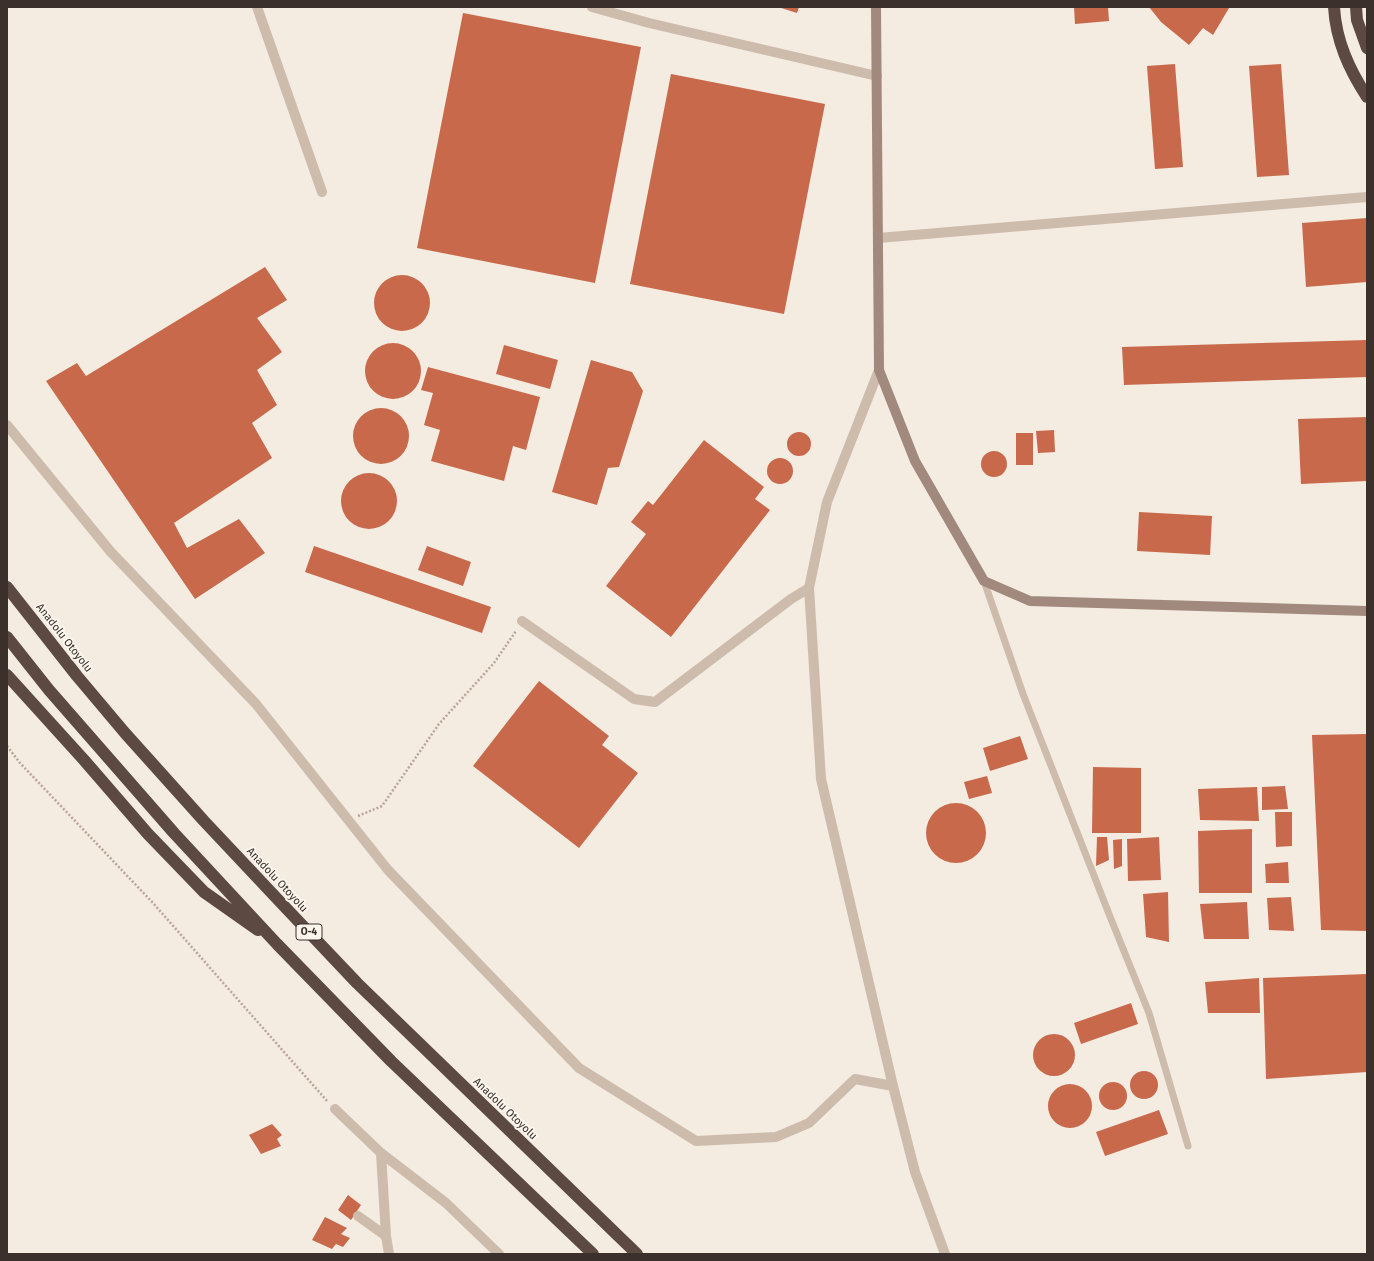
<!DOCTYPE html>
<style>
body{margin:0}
#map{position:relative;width:1374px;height:1261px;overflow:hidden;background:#f4ebe1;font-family:"Fira Sans",sans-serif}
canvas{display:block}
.frame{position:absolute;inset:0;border:8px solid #3b302b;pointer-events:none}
</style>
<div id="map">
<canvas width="1374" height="1261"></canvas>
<div class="frame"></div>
</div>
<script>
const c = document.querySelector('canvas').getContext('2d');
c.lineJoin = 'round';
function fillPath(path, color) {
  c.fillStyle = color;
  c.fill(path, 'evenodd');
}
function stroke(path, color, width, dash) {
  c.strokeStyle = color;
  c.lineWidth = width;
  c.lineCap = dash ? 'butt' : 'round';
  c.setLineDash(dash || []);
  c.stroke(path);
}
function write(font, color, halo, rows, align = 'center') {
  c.font = font + ' "Fira Sans",sans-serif';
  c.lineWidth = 4;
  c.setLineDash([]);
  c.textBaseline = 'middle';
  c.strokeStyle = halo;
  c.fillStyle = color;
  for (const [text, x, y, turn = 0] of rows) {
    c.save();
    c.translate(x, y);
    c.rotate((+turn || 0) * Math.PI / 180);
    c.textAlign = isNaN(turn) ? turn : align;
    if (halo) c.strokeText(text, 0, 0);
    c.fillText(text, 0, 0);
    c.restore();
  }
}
const building = new Path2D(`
 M778,7H799L797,13Z
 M1074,7H1108L1109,21L1075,24Z
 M1149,7H1228L1229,8L1213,35L1203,28L1189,45L1161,22Z
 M463,13L641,47L595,283L417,248Z
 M1175,64L1183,167L1155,169L1147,66Z
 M1281,64L1289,175L1257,177L1249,66Z
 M671,74L825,104L784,314L630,284Z
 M1367,218V282L1306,287L1302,223Z
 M265,267L287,300L257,318L282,352L257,370L277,405L252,423L272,458L174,523L187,548L239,519L265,553L195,599L46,381L77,363L86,376Z
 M374 303a28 28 0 1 1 56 0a28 28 0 1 1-56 0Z
 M1367,340V377L1124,385L1122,347Z
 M365 371a28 28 0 1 1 56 0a28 28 0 1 1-56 0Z
 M504,345L558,360L550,389L496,374Z
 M591,360L632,372L643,391L619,467L608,468L597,505L552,492Z
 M428,367L540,397L526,450L513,446L504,481L431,461L440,430L424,425L433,393L421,390Z
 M353 436a28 28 0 1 1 56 0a28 28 0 1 1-56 0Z
 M1367,417V481L1301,484L1298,419Z
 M1054,430L1055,452L1038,453L1036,431Z
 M787 444a12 12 0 1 1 24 0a12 12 0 1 1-24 0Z
 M1016,433H1033V465H1016Z
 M704,440L764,487L755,499L770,510L671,637L606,586L646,534L631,522L648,501L653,505Z
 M981 464a13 13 0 1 1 26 0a13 13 0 1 1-26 0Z
 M767 471a13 13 0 1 1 26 0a13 13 0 1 1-26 0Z
 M341 501a28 28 0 1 1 56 0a28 28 0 1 1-56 0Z
 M1139,512L1212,516L1210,555L1137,551Z
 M314,546L491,607L482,633L305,572Z
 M427,546L471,562L463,586L418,570Z
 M539,681L609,736L602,745L638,773L579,848L473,766Z
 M1367,734V931L1321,930L1312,735Z
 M1020,736L1028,759L990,771L983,748Z
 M1093,767L1141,768V833H1092Z
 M987,776L992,793L969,799L964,782Z
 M1285,786L1288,809L1262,810V787Z
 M1257,787L1259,821L1200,820L1198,789Z
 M926 833a30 30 0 1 1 60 0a30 30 0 1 1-60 0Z
 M1275,812H1292V846L1276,847Z
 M1252,829V893H1199L1198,831Z
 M1097,837H1107L1109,860L1096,866Z
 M1159,837L1161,880L1128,881L1127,839Z
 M1122,839V866L1114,869L1113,840Z
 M1288,862L1289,883H1266L1265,864Z
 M1168,892L1169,942L1146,937L1143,894Z
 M1291,897L1294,931L1269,930L1267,898Z
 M1247,902L1249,939H1204L1200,904Z
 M1367,974V1072L1266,1079L1263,978Z
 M1259,978L1260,1013H1208L1205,982Z
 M1131,1003L1138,1024L1081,1044L1074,1023Z
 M1033 1055a21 21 0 1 1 42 0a21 21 0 1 1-42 0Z
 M1130 1085a14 14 0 1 1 28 0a14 14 0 1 1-28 0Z
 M1099 1096a14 14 0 1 1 28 0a14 14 0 1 1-28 0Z
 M1048 1106a22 22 0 1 1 44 0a22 22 0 1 1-44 0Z
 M1159,1110L1168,1134L1105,1156L1096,1132Z
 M272,1124L282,1135L277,1139L281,1146L261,1154L249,1135Z
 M348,1195L361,1205L351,1220L338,1210Z
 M325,1217L347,1228L341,1234L350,1238L343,1247L336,1244L332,1249L312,1240Z`);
const path = new Path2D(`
 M7,746L20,763L153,903L328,1102
 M358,816L382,806L439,724L494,663L516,631`);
const lane = new Path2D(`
 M984,581L1023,694L1109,914L1149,1013L1188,1146`);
const street = new Path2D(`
 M257,7L322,192
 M592,7L649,23L877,76
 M878,238L1367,197
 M7,425L110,551L256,704L388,870L579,1068L696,1141L776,1137L809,1123L855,1079L893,1086L915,1172L945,1254
 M809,588L821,779L893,1086
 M522,621L634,699L655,702L791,599L809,588L827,502L879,370
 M335,1109L381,1153L446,1203L499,1254
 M381,1153L386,1236L389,1254
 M358,1216L386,1236`);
const secondary = new Path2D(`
 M876,7L879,370L915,461L984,581L1030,601L1367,611`);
const highway = new Path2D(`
 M1334,7C1336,41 1349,69 1367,97
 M1356,7L1357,20L1367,48
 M7,587L77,676L125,733L204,821L284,906L357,983L637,1254
 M7,637L49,690L174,833L277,944L391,1061L593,1254
 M7,675L84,760L148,834L204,892L258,930`);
const shields = [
 [309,932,26]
];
const shieldNames = [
 ["O-4",309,932]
];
const streetNames = [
 ["Anadolu Otoyolu",64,638,52],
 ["Anadolu Otoyolu",277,880,47],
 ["Anadolu Otoyolu",505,1109,44]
];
fillPath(building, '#c8694b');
stroke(path, '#b9a596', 2.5, [2, 2]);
stroke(lane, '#cdbbac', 7);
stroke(street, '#cdbbac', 10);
stroke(secondary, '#a18a7d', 10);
stroke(highway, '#5c4a42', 12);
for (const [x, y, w] of shields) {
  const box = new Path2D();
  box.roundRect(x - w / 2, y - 8, w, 16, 3);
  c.fillStyle = '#fbf5ee';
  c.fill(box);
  stroke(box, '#3b302b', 1);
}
write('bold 10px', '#3b302b', null, shieldNames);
write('11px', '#3b302b', '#fbf5ee', streetNames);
</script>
